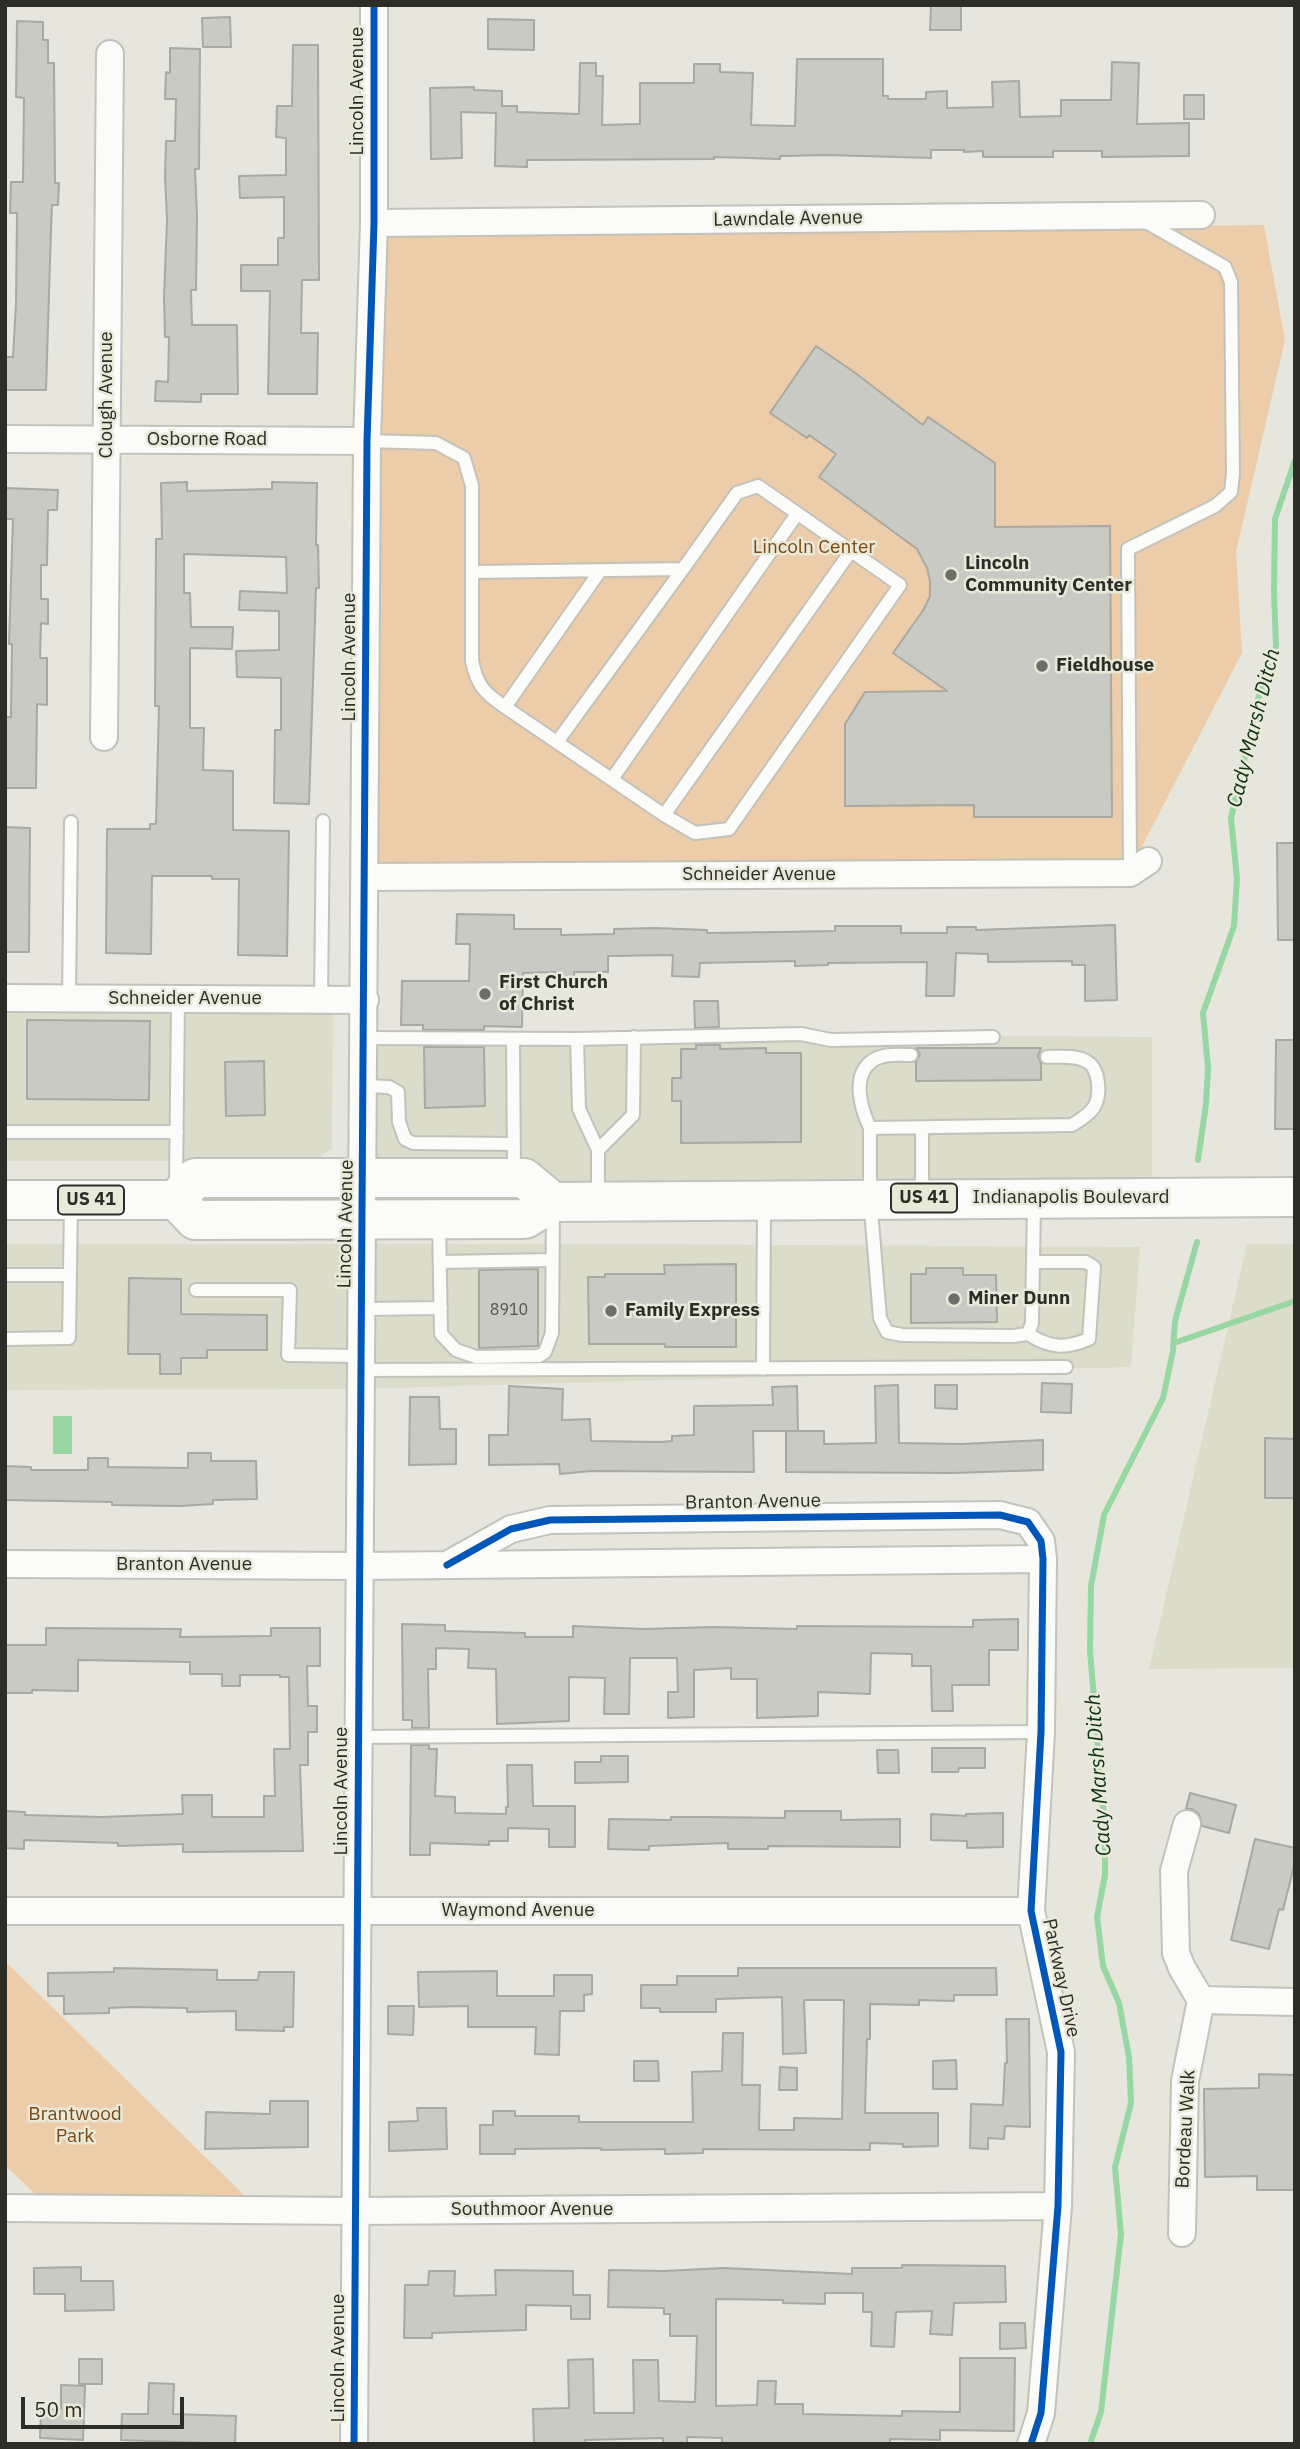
<!DOCTYPE html>
<style>
body{margin:0}
#map{position:relative;width:1300px;height:2449px;overflow:hidden;background:#e6e6dc;font-family:"IBM Plex Sans",sans-serif}
canvas{display:block}
.frame{position:absolute;inset:0;border:7px solid #2d2d27;pointer-events:none}
.scale{position:absolute;left:21px;top:2397px;width:163px;height:32px;box-sizing:border-box;border:4px solid #2d2d27;border-top:0;padding-left:9px;font-size:21px;line-height:24px;white-space:nowrap;color:#2d2d27;-webkit-text-stroke:5px #e9e9d9;paint-order:stroke}
</style>
<div id="map">
<canvas width="1300" height="2449"></canvas>
<div class="frame"></div>
<div class="scale">50 m</div>
</div>
<script>
const c = document.querySelector('canvas').getContext('2d');
c.lineJoin = 'round';
function fillPath(path, color) {
  c.fillStyle = color;
  c.fill(path, 'evenodd');
}
function stroke(path, color, width, dash) {
  c.strokeStyle = color;
  c.lineWidth = width;
  c.lineCap = dash ? 'butt' : 'round';
  c.setLineDash(dash || []);
  c.stroke(path);
}
function write(font, color, halo, rows, align = 'center') {
  c.font = font + ' "IBM Plex Sans",sans-serif';
  c.lineWidth = 5;
  c.setLineDash([]);
  c.textBaseline = 'middle';
  c.strokeStyle = halo;
  c.fillStyle = color;
  for (const [text, x, y, turn = 0] of rows) {
    c.save();
    c.translate(x, y);
    c.rotate((+turn || 0) * Math.PI / 180);
    c.textAlign = isNaN(turn) ? turn : align;
    if (halo) c.strokeText(text, 0, 0);
    c.fillText(text, 0, 0);
    c.restore();
  }
}
const built = new Path2D(`
 M5,1004L333,1008L332,1148L314,1161H5Z
 M368,1032L1152,1037V1194L555,1198L366,1173Z
 M5,1244H603L1140,1247L1131,1367L352,1389L5,1390Z
 M1247,1244H1295V1668L1149,1669Z`);
const green = new Path2D(`
 M1264,225L1285,340L1236,552L1242,653L1134,862L373,869L381,236Z
 M5,1961L244,2195H36L5,2165Z`);
const water = new Path2D(`
 M53,1416H72V1454H53Z`);
const stream = new Path2D(`
 M1198,1160L1206,1104L1208,1067L1203,1013L1234,926L1237,879L1231,818L1258,699L1276,646L1274,591L1275,519L1295,460
 M1174,1343L1295,1301
 M1090,2444L1101,2412L1121,2234L1115,2167L1131,2103L1129,2057L1119,2003L1103,1966L1097,1917L1105,1875V1832L1090,1651L1091,1586L1104,1515L1163,1398L1173,1351L1175,1321L1197,1242`);
const building = new Path2D(`
 M931,5H961V30H930Z
 M230,17L231,47H203L202,18Z
 M488,19L534,20V50L488,49Z
 M17,21L43,22V40H48V63H54L55,183H59L58,205H52L51,230L46,390H5V357H13L16,303L17,213H10L11,182H23L24,98L16,97Z
 M293,45H318L319,280H302L301,333H318L317,394H268L270,291H241V265H278V238H284V197L240,198L239,176L286,175V138L276,137L277,106H292Z
 M170,48L200,49L199,169H195L197,215L196,290H191L192,325H237L238,394H201V402L155,401L156,381L168,382L169,337H165L164,298L167,220L165,177L166,141H175L176,99H165L166,72L170,73Z
 M797,59H883V96H888V99H926V92L947,91V108L993,107L992,82L1019,81L1020,117L1061,116V100H1111L1112,62L1139,63L1137,124L1189,123V156L1102,157V151H1053V157H983V151L964,152V150H931V158L828,155L780,156V159L714,157V159L540,160H527V167L495,166L496,113L461,112L462,158L431,159L430,88L474,87V90L502,91V106H517V112L579,114L580,63H596V76H603L602,125L640,124V83H694V64H720V72L753,73L751,125L795,126Z
 M1184,95H1204V119H1184Z
 M816,346L854,372L923,425L928,417L995,463V527L1110,526L1112,817H974V805L845,806V724L865,692L947,691L893,653L924,609L930,596V581L927,568L917,549L819,477L836,454L809,435L807,438L770,413Z
 M187,482V491L272,489V482L317,483L316,545H318L319,588H316L309,804L274,803L275,730H281V678L237,677L236,651L279,650V611L239,610L240,591L287,593L286,557L184,554V593H190L191,627H233L232,649L190,648V728H204L203,770L233,771V830L289,831L287,956L238,955L239,879H212V876H152L151,954L106,953L107,829H150V824H156L159,706H155L156,539H162L161,483Z
 M5,488L58,490L57,510H48L47,565H41V599H48V624L41,623L40,658H47V705L37,704L36,788H5V717H11L12,644H9L13,519H5Z
 M5,827L30,828L29,952H5Z
 M1277,843H1295V940H1278Z
 M457,914L514,915V929H561V935L614,934V929L655,928L707,930V933L780,932L835,931V926H901V933H947V927H976V930L1115,925L1117,1000L1085,1001V965H1072V961L988,962V954L956,953L954,996H926L927,962L828,963V965L795,966V961L700,963L699,977L672,976L673,955L608,956V972H574V987H556V972L523,973L522,1027L484,1026V1030H423V1025H401L402,981H469L470,944H456Z
 M694,1001H718L719,1027L695,1028Z
 M27,1020L150,1021L149,1100L27,1099Z
 M1276,1040H1295V1129H1275Z
 M696,1045H720V1049L766,1048V1053H801V1142L681,1143V1101H672V1078H681V1049H696Z
 M424,1047H484L485,1106L425,1108Z
 M916,1048H1041L1038,1056L1041,1063V1080L916,1081V1062L920,1054Z
 M264,1061L265,1115L226,1116L225,1062Z
 M736,1264V1347H665V1344H589L588,1277H605V1274H665L664,1265Z
 M926,1268H963V1275H996L997,1322L911,1323V1274H926Z
 M538,1269V1346L479,1348V1270Z
 M129,1278L181,1279V1314L267,1315V1350H207V1358H181V1374H160V1354H128Z
 M1042,1383L1072,1384L1071,1413L1041,1412Z
 M898,1385L899,1443L962,1444L1043,1440V1470L952,1473L786,1472V1431H824V1444L876,1443L875,1386Z
 M935,1385H957V1409L935,1408Z
 M509,1386L563,1389L562,1420L590,1419L591,1441L661,1442L672,1441V1436L694,1435V1406L773,1405L772,1387L797,1386L798,1431H753L754,1472L591,1471L560,1474L559,1464L489,1465V1435H508Z
 M410,1397H439L440,1429H456V1464L409,1465Z
 M1265,1438L1295,1439V1498H1265Z
 M188,1453H211V1461H256L257,1499L213,1500V1504L180,1506L112,1505V1502L5,1500V1466L31,1467V1470H88V1458H108V1467L188,1468Z
 M1018,1619V1650H989V1685H952L953,1711H932L931,1666H912V1654L871,1653L870,1694L818,1692V1716L757,1718V1679H731V1668L694,1670V1717L668,1718V1692H678L677,1658H630L629,1714H604L605,1678L569,1677V1721L497,1724L496,1669L468,1668L469,1649L436,1648V1669H428L429,1728H412V1720H403L402,1624L445,1625V1631L525,1633V1637H573V1626L644,1629L714,1627L797,1629V1626L973,1627V1620Z
 M46,1628L181,1629L180,1637L271,1636V1628H320V1666H307L308,1706H317V1732H308V1765H300L303,1851L183,1852V1844L118,1846V1843L24,1840V1849L5,1848V1811L25,1812V1815L101,1817L183,1814L182,1795H212V1817H264V1796H275L274,1749H290L289,1677H280V1675H240V1686H222V1674H190V1662L78,1660V1691L32,1690V1693H5V1645H46Z
 M411,1745H429V1749H437L435,1796L455,1797V1813L506,1814V1807H508L507,1765H532L533,1806H575V1847H549V1829L508,1828V1841H489V1845L430,1843V1855H410Z
 M932,1748H985V1768H959L958,1772H932Z
 M877,1750H898L899,1773H878Z
 M601,1756H628V1782L575,1783V1762H601Z
 M1190,1793L1236,1805L1229,1833L1202,1826L1199,1814L1192,1809H1186Z
 M785,1811H841V1820L900,1819V1847L768,1846V1849H728V1843L649,1846V1850L608,1849L609,1819L671,1820V1817H707L785,1818Z
 M1003,1813V1847L967,1848V1841L931,1840V1814L966,1816V1814Z
 M1255,1839L1295,1848V1862L1283,1910L1279,1909L1269,1949L1231,1940Z
 M114,1968L217,1970V1980H258L259,1972H294L293,2027H284V2031L236,2030V2011L187,2012V2008L131,2007L109,2008V2013L64,2014V1996H48V1973L114,1972Z
 M738,1968H996L997,1995H954V2001L919,2000V2005L870,2004V2039H867L865,2113H938V2146L903,2147V2144L870,2143V2150L703,2149V2153L665,2154V2149L601,2150V2148L515,2149V2154H480V2125H493V2111H515V2116H579V2122H693L692,2072L722,2071L723,2033H743L742,2085H760L759,2130H794V2118L842,2119L844,2000H804L806,2053L783,2054L782,1997L716,1999V2012H660V2008H641V1985H677V1976H738Z
 M497,1971V1996H554V1975H592V1994L584,1995V2011H560L559,2055L535,2054L536,2027H468V2006L419,2007L418,1972Z
 M388,2006H414L413,2035L388,2034Z
 M1006,2019H1029L1030,2127L1005,2126L1004,2139L988,2138V2149L970,2148L971,2104L1003,2105L1005,2063H1007Z
 M956,2060L957,2089H933V2061Z
 M634,2061H658L659,2081H634Z
 M780,2067L797,2068V2090H779Z
 M1259,2074L1295,2075V2190H1257V2176L1205,2177L1204,2089L1259,2088Z
 M270,2101H308V2147L205,2149L206,2112L270,2114Z
 M417,2108H446L447,2149L389,2151V2122L418,2121Z
 M902,2265L1005,2266L1006,2302L954,2303L952,2335L930,2334L932,2311L896,2312L894,2347L871,2346L872,2312H863V2293H825V2304L783,2303V2300L716,2299V2406L757,2405L758,2381H776L775,2404H803V2414L902,2416V2411L960,2412V2358H1015L1014,2431L940,2430V2440L890,2439V2444H722V2438L687,2437V2444H663V2438L585,2440V2444H534L533,2409L569,2408L568,2360L593,2359L594,2413H634L633,2360H658L659,2401L695,2402L697,2336H670V2314H664V2308L608,2307L609,2270L664,2271L724,2268L852,2274V2268H902Z
 M81,2267V2281H113L114,2310L65,2311V2294H34V2268Z
 M495,2270L573,2271V2295H590V2319H571V2306L526,2305V2330L432,2333V2338H404L405,2285H428L429,2271H455L454,2296L496,2295Z
 M1000,2323H1025L1026,2348L1000,2349Z
 M79,2359H102V2384H79Z
 M149,2383L174,2384L173,2414L236,2416L235,2444L121,2440L122,2414H148Z
 M61,2385L85,2386L83,2440L40,2438L41,2409H61Z`);
const service = new Path2D(`
 M367,441L436,443L464,458L472,486V661C477,685 484,693 505,707L664,815L695,833L729,829L900,585L758,486L737,493L683,569L472,572
 M505,707L600,571
 M557,742L683,569
 M612,779L797,514
 M664,815L851,551
 M1130,873L1128,549L1215,506L1231,492L1233,473L1231,282L1225,267L1146,222
 M69,999L71,822
 M321,1000L323,821
 M364,1038L577,1039L801,1034L831,1040L993,1037
 M513,1039L514,1174
 M577,1039L579,1109L598,1150V1198
 M364,1086L389,1087L398,1092L399,1122L405,1139L413,1143L514,1144
 M870,1128C861,1109 851,1076 872,1061C883,1053 899,1055 911,1055
 M922,1128V1195
 M5,1132H177
 M598,1150L633,1115L634,1037
 M176,1185L178,999
 M1034,1202L1032,1323L1028,1334L1013,1336L902,1335L887,1332L880,1318L870,1198V1128L1072,1125C1080,1120 1089,1115 1094,1107C1101,1095 1100,1068 1086,1061C1076,1055 1059,1057 1047,1057
 M439,1223L441,1334L456,1350L476,1357L539,1356L545,1352L552,1333L553,1211
 M440,1262L551,1260
 M5,1275H69
 M196,1290H290L288,1355L360,1356
 M361,1309L441,1308
 M1028,1334C1050,1348 1065,1349 1089,1339L1094,1267L1086,1262H1034
 M5,1339L69,1338L71,1204
 M763,1369L764,1205
 M360,1370L1066,1367
 M358,1737L1041,1732`);
const minor = new Path2D(`
 M374,223L1201,215
 M5,439L367,441
 M104,737L110,54
 M365,877L1130,873L1148,861
 M5,998L365,1000
 M5,1564L358,1566L1043,1559
 M447,1565L511,1529L550,1520L1000,1515L1028,1522L1041,1541L1043,1559L1041,1732L1031,1911L1061,2052L1058,2206L1041,2413L1031,2444
 M5,1911H1031
 M1201,2000L1295,2002
 M5,2208L355,2211L1058,2206
 M1182,2233L1185,2081L1201,2000L1182,1968L1176,1953L1174,1871L1187,1824
 M354,2444L367,441L374,223V5`);
const trunk = new Path2D(`
 M5,1200H176L195,1220L525,1219L553,1202L1295,1197
 M176,1200L195,1178H524L553,1202`);
const cycleway = new Path2D(`
 M447,1565L511,1529L550,1520L1000,1515L1028,1522L1041,1541L1043,1559L1041,1732L1031,1911L1061,2052L1058,2206L1041,2413L1031,2444
 M354,2444L367,441L374,223V5`);
const markers = [
 [951,575,7,"#6e6e66"],
 [1042,666,7,"#6e6e66"],
 [485,994,7,"#6e6e66"],
 [954,1299,7,"#6e6e66"],
 [611,1311,7,"#6e6e66"]
];
const numberNames = [
 ["8910",509,1310]
];
const shields = [
 [924,1198,66],
 [91,1200,66]
];
const shieldNames = [
 ["US 41",924,1198],
 ["US 41",91,1200]
];
const streetNames = [
 ["Lincoln Avenue",358,91,-90],
 ["Lawndale Avenue",788,219,-1],
 ["Clough Avenue",107,395,-90],
 ["Osborne Road",207,440],
 ["Lincoln Avenue",350,657,-90],
 ["Schneider Avenue",759,875],
 ["Schneider Avenue",185,999],
 ["Indianapolis Boulevard",1071,1198],
 ["Lincoln Avenue",346,1224,-89],
 ["Branton Avenue",753,1502,-1],
 ["Branton Avenue",184,1565],
 ["Lincoln Avenue",342,1791,-90],
 ["Waymond Avenue",518,1911],
 ["Parkway Drive",1061,1978,78],
 ["Bordeau Walk",1186,2129,-87],
 ["Southmoor Avenue",532,2210],
 ["Lincoln Avenue",339,2358,-90]
];
const parkNames = [
 ["Lincoln Center",814,548],
 ["Brantwood",75,2115],
 ["Park",75,2137]
];
const poiNames = [
 ["Lincoln",965,564],
 ["Community Center",965,586],
 ["Fieldhouse",1056,666],
 ["First Church",499,983],
 ["of Christ",499,1005],
 ["Miner Dunn",968,1299],
 ["Family Express",625,1311]
];
const waterNames = [
 ["Cady Marsh Ditch",1254,728,-76],
 ["Cady Marsh Ditch",1099,1775,-94]
];
fillPath(built, '#dbdcca');
fillPath(green, '#edcda9');
fillPath(water, '#98d6a3');
stroke(stream, '#98d6a3', 6);
fillPath(building, '#c9cac3');
stroke(building, '#a8a9a2', 2);
stroke(service, '#c2c2ba', 16);
stroke(minor, '#c2c2ba', 30);
stroke(trunk, '#c2c2ba', 42);
stroke(service, '#fbfbfa', 12);
stroke(minor, '#fbfbfa', 26);
stroke(trunk, '#fbfbfa', 38);
stroke(cycleway, '#0057b8', 7);
for (const [x, y, r, color] of markers) {
  const dot = new Path2D();
  dot.arc(x, y, r, 0, 2 * Math.PI);
  c.fillStyle = color;
  c.fill(dot);
  stroke(dot, '#e9e9d9', 2.5);
}
write('16px', '#54544e', null, numberNames);
for (const [x, y, w] of shields) {
  const box = new Path2D();
  box.roundRect(x - w / 2, y - 14.5, w, 29, 5);
  c.fillStyle = '#e9e9d9';
  c.fill(box);
  stroke(box, '#2d2d27', 2);
}
write('bold 18px', '#2d2d27', null, shieldNames);
write('19px', '#2d2d27', '#e9e9d9', streetNames);
write('19px', '#7b490f', '#e9e9d9', parkNames);
write('bold 19px', '#2d2d27', '#e9e9d9', poiNames, 'left');
write('italic 21px', '#0c3217', '#e9e9d9', waterNames);
</script>
